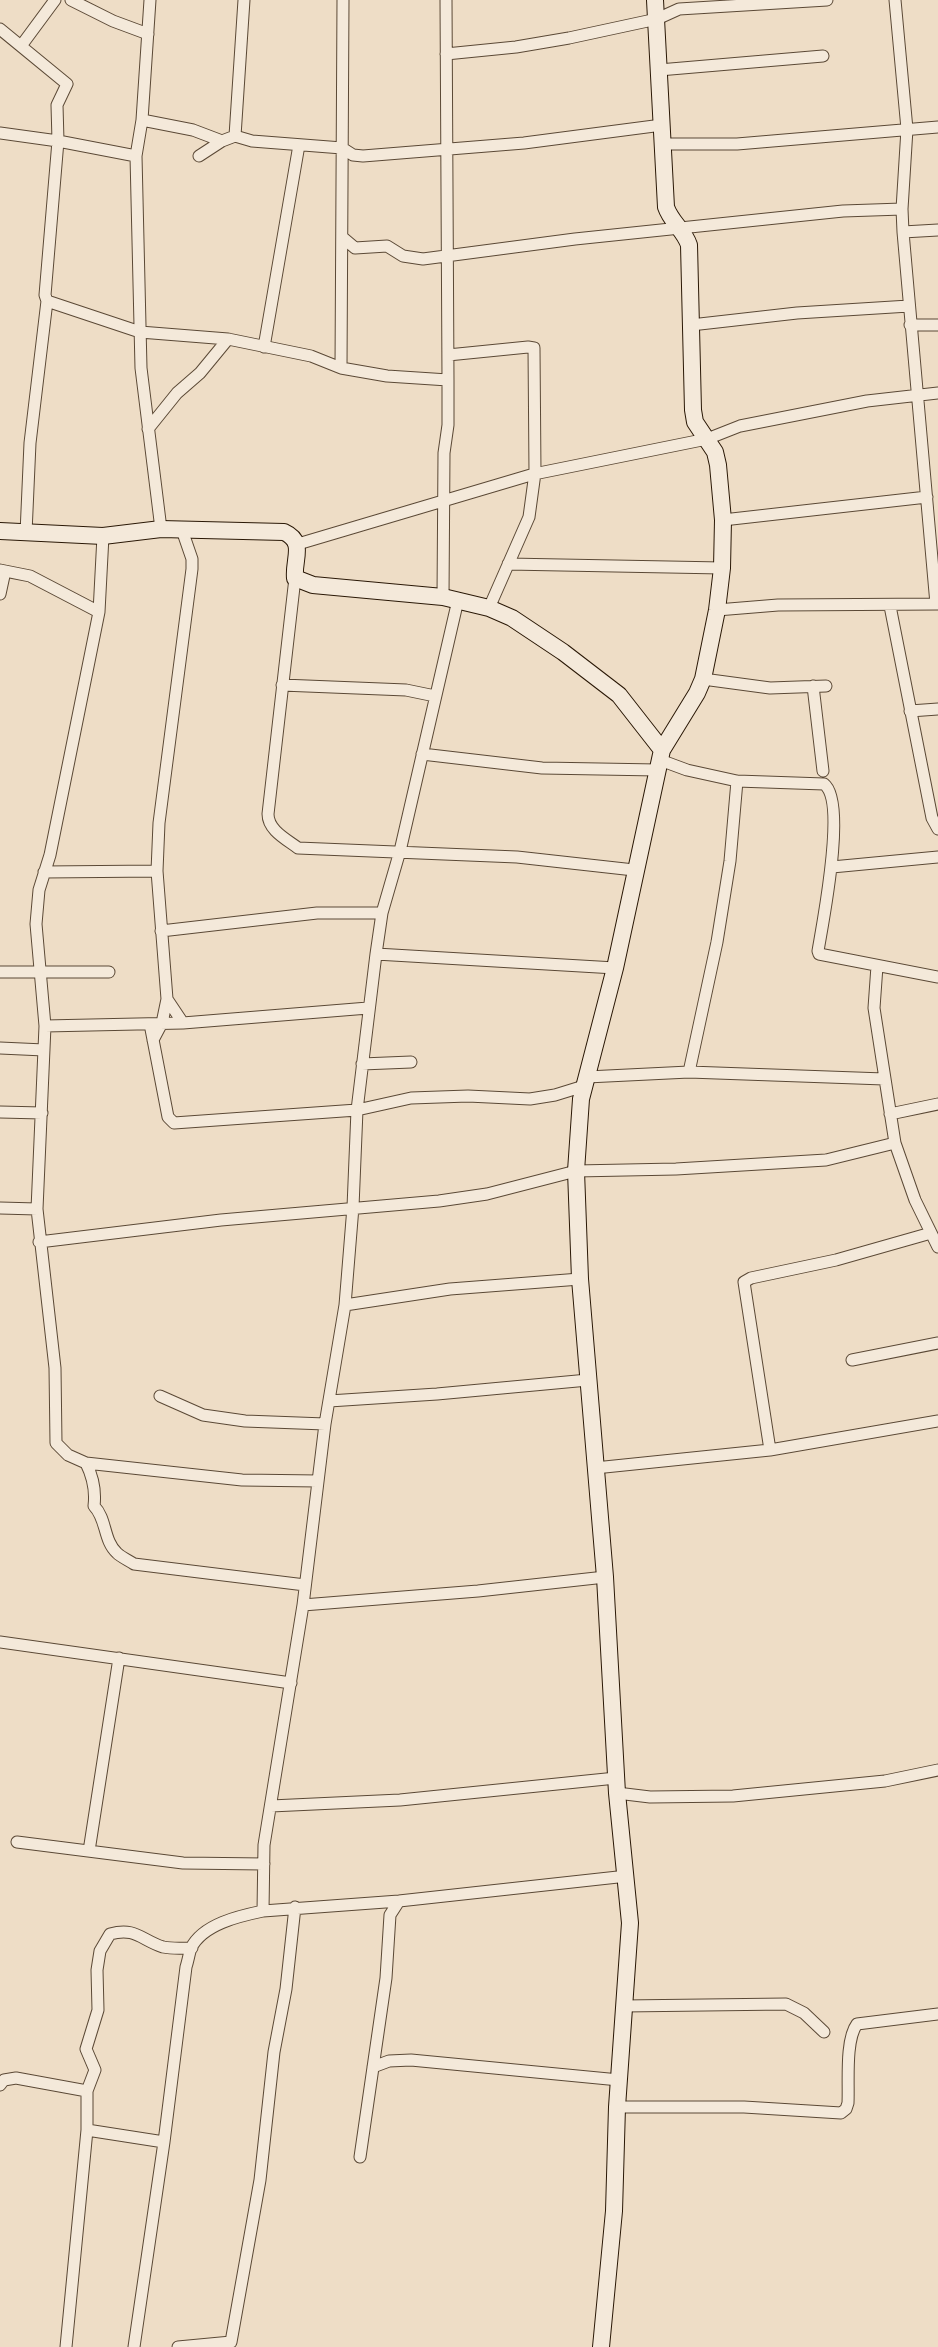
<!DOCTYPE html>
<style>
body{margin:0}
canvas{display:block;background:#eeddc6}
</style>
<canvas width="938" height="2347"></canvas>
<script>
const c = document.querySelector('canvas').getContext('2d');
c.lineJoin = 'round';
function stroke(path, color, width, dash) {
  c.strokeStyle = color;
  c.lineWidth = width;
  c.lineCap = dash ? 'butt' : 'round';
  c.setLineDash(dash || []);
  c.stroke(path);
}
const street = new Path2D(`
 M71,0L113,21L148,34
 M150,0L142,120L136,156L141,368L161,529
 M895,0L907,129L902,209L903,232L936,604
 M0,29L67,84L57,105L58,141L45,295L47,301L30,443L26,533
 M21,46L55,0
 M446,54L516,47L569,38L657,19L679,9L827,0
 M659,70L823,56
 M142,120L193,130L222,141L235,136L252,141L342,148L353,155L363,156L524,143L662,125
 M0,133L58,141L136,156
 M235,136L244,0
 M663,144H737L938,127
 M199,156L222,141
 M903,232L938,230
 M342,237L355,248L387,246L403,256L423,259L575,239L843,211L902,209
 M47,301L140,332L228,339L311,356L341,368L387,376L448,380
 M691,325L797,313L909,306
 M910,325H938
 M264,347L299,145
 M448,355L528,347L534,348L535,473L529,517L489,608
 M341,368L343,0
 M148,429L177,393L200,373L228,339
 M723,520L927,497
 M103,536L99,612L50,855L39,890L36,924L45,1026L37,1209L55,1368L56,1443L68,1455L86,1463C93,1477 96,1490 94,1506C107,1519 103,1540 117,1553C121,1557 128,1560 134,1564L305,1585
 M298,544L534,474L707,439L740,426L867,401L938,393
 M508,564L722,568
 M0,570L30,576L99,612
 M295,578L268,814C268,830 286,839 298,848L517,857L634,870
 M0,594L5,571
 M443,597L444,453L448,425V380L446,0
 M890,606L932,818L938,829
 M717,610L778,605L938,604
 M703,679L770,688L826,686
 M282,685L406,690L435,696
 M813,686L823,771
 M910,711L938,709
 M422,754L542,768L657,770
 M660,760L687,770L737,781L824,784C847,801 823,921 818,951L819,954L938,977
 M832,867L938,857
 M44,872L157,871
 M161,931L317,913H382
 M376,954L615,968
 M877,966L874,1008L895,1143L915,1200L938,1247
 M0,972H109
 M167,999L183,1023
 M150,1024L168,1117L174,1123L357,1110L411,1098L468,1096L530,1099L555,1095L584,1086
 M45,1026L183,1023L368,1008
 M153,1040L162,1023L167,999L157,871L159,823L192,569V559L182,530
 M0,1048L44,1050
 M362,1064L411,1062
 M689,1072L717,942L730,861L737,781
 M587,1077L689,1072L884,1079
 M0,1112L42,1113
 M890,1114L938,1104
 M0,1208L37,1209
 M39,1242L221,1220L439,1201L487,1194L576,1171L676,1169L826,1160L895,1143
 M345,1305L450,1289L580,1279
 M852,1360L938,1343
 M160,1396L203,1415L245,1421L325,1424
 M329,1401L437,1394L588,1380
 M770,1450L744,1282L751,1278L836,1260L931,1233
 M86,1463L242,1480L318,1481
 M595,1468L770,1450L938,1421
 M303,1605L478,1591L605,1577
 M0,1642L291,1683
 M617,1793L650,1797L733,1796L885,1781L938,1770
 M271,1806L400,1800L616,1778
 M17,1842L183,1863L264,1864
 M89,1851L119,1658
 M263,1911L264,1845L303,1605L325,1424L345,1305L353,1207L357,1110L376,954L382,913L400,851L458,600
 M623,2006L786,2004L804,2013L824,2032
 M373,2067L389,2061L411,2060L619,2080
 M0,2085L4,2080L16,2078L87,2091
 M617,2107H744L841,2113L846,2109L848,2103C849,2083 845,2040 857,2024L938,2014
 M87,2130L164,2142
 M360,2157L386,1978L390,1915L399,1901
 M66,2347L87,2130V2091L95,2070L86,2049L98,2010L97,1970L100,1951L110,1934C136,1927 141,1940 163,1947C173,1949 182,1948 192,1948
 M134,2347L164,2142L186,1967C188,1961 189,1954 191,1948C203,1924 239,1916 263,1911L399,1901L627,1876
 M178,2347L231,2342L260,2180L274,2052L286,1989L295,1907`);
const secondary = new Path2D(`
 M0,531L103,536L161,529L284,532C306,542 293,559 295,578L313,585L443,597L489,608L512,618L563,652L619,695L662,750
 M601,2347L614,2211L617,2107L630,1923L617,1793L605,1577L580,1279L576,1171L581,1099L615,968L662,750L697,693L703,679L717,610L722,568L723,520L718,465L715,452L695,422L693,410L689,245C684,230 671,222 666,207L655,0`);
stroke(street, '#5b4936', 13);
stroke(secondary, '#2a1806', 18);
stroke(street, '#f4e9da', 11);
stroke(secondary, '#f4e9da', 16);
</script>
